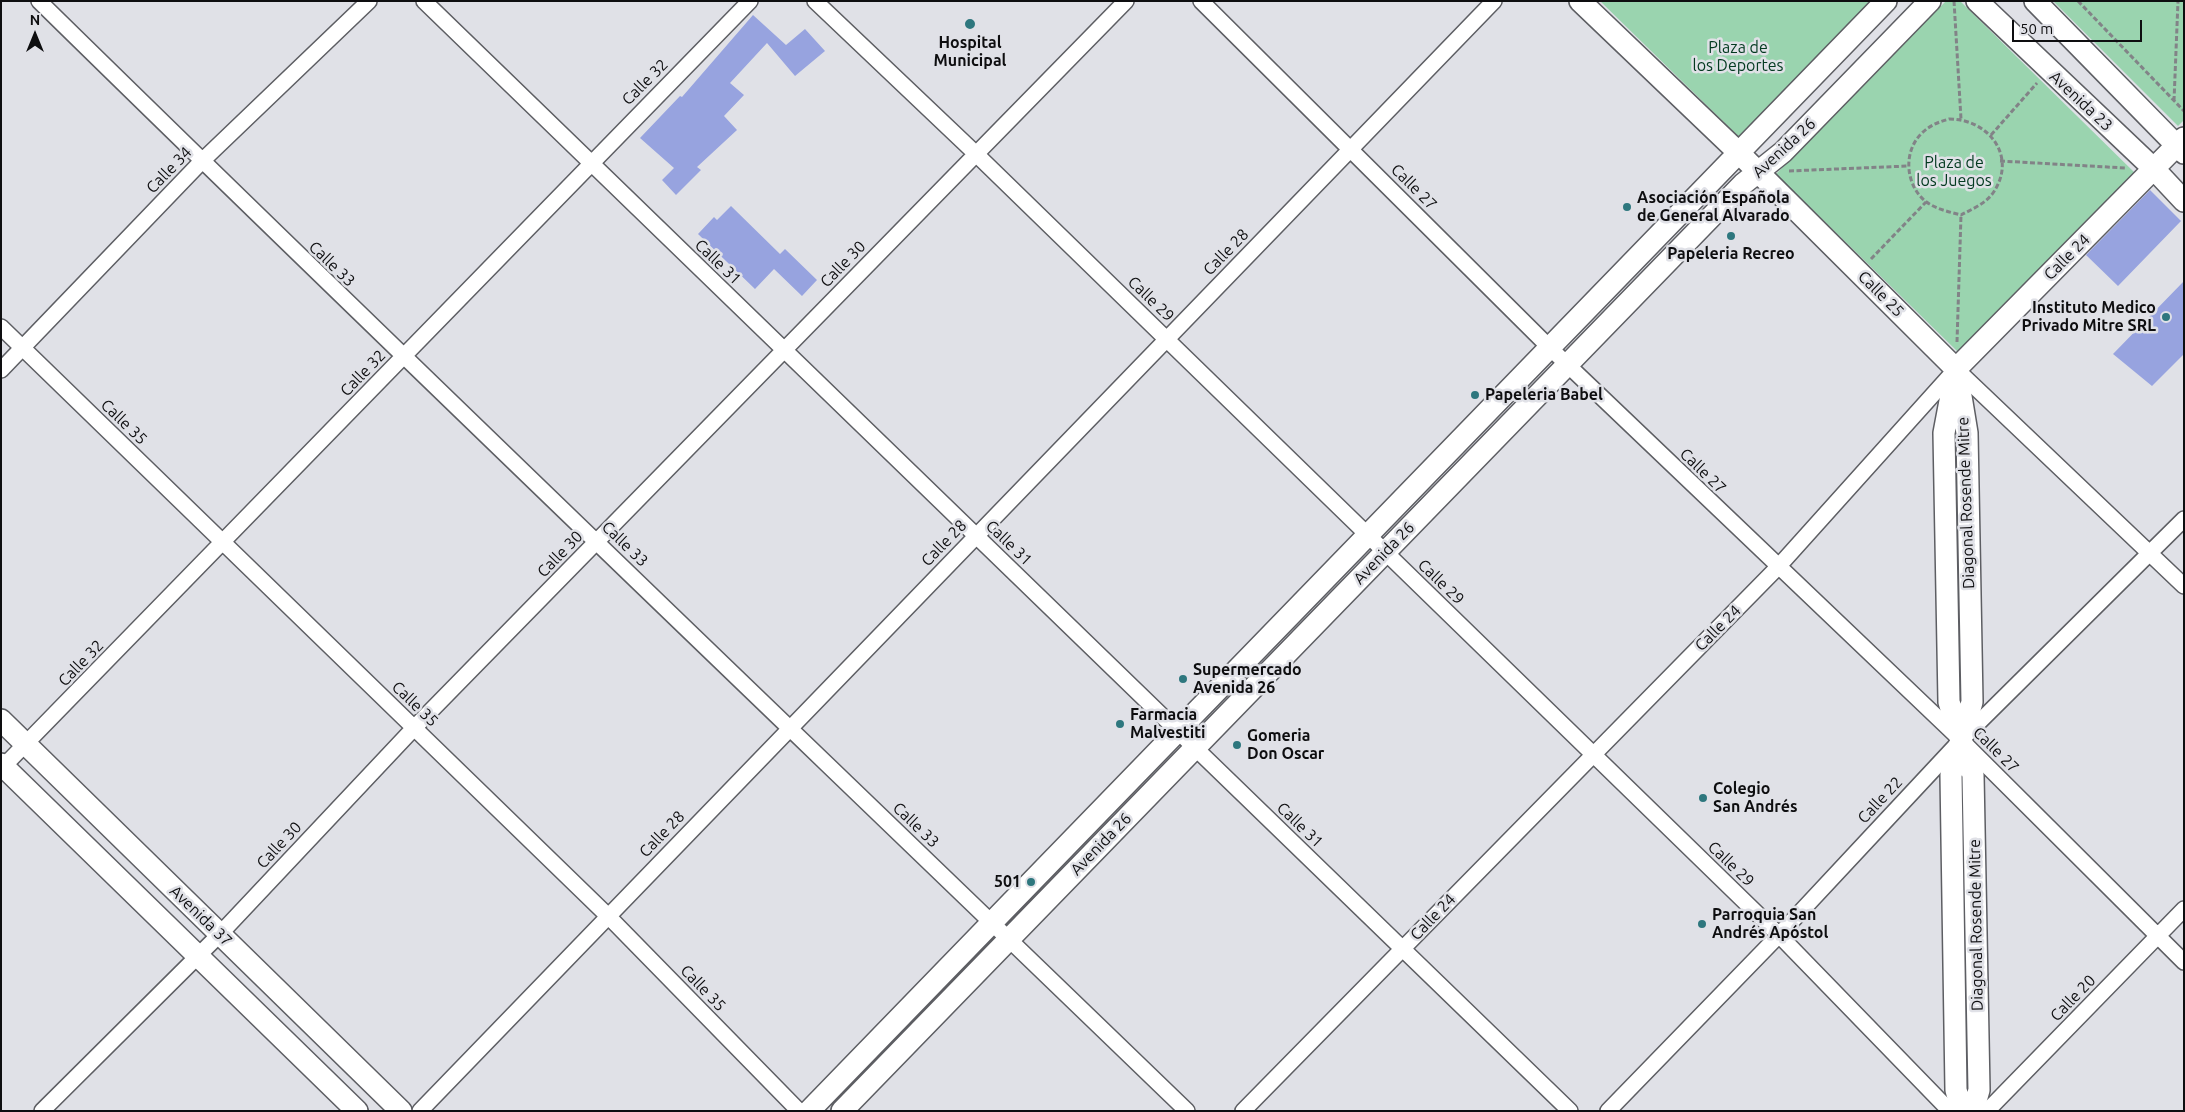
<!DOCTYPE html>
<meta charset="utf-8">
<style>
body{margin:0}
#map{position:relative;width:2185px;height:1112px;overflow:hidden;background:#e0e1e7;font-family:Ubuntu,sans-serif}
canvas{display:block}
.frame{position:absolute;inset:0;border:2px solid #0e0e10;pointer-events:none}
.north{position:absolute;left:10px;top:10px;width:50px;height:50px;-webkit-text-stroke:4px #e0e1e7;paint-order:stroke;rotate:0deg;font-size:14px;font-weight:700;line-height:20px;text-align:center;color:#0e0e10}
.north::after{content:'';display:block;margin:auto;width:18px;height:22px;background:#0e0e10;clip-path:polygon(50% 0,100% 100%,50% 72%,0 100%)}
.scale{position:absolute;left:2012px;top:20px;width:130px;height:22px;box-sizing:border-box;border:2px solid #0e0e10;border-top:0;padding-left:6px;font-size:15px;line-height:18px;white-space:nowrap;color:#0e0e10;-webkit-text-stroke:4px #e0e1e7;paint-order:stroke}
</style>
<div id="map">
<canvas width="2185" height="1112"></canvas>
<div class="frame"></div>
<div class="north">N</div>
<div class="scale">50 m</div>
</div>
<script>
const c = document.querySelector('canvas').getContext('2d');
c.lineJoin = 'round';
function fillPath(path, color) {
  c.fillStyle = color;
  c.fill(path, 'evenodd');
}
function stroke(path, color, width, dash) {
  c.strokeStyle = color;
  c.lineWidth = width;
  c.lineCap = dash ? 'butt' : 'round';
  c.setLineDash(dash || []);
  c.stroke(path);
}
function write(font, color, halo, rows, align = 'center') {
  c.font = font + ' Ubuntu,sans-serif';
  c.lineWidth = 5;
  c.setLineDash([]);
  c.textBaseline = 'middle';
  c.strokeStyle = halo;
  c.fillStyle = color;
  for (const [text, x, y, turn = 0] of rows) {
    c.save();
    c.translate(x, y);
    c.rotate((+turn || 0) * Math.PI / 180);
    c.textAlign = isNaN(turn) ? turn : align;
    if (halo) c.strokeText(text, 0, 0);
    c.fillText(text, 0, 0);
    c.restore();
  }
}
const green = new Path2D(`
 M1600,1H1873L1739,137Z
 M1946,1H1960L2135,173L1958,352L1776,174Z
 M2053,1H2184V120L2178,126Z`);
const building = new Path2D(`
 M753,15L786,45L805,29L825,51L795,76L767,43L730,83L744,95L724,116L737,130L697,167L701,170L676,195L662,180L674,168L640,138L680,96L682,97Z
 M2150,190L2181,221L2118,286L2086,255Z
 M731,206L780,254L785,249L817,280L802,296L774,269L755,289L698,234L714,217L717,220Z
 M2184,281V354L2152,386L2113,354Z`);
const path = new Path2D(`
 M1954,1L1961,119
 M2078,1L2184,111
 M2174,101L2178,1
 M1949,119C1989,119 2018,157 1993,193C1985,204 1972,209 1961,215C1950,212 1935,209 1925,201C1905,184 1903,151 1922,133C1930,125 1939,122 1949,119Z
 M1991,135L2037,83
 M2000,161L2125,168
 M1789,171L1908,166
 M1871,259L1926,202
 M1957,342L1961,215`);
const street = new Path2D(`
 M39,1C419,374 804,741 1187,1111
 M424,1L1570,1111
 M815,1L975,153L1779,935L1950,1111
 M1201,1L1550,348L1961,740L2184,962
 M1,327L608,916L799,1111
 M1,370L202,161L369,1
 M1,769L750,1
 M42,1111L220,934L414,728L1126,1
 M420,1111L1494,1
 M1243,1111L1778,567L1956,369L2184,586
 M1608,1111L1779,935L1961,740L2184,519
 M1987,1111L2184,909`);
const secondary = new Path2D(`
 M1580,1L1739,153L1956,369
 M1977,1L2154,169L2184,201
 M2035,1L2184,153
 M1956,369L1944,433L1949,702L1961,740L1951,775L1956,1090L1962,1111
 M1956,369L2184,138
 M1959,384L1967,433L1972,702L1961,740L1973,775L1979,1090L1973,1111
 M1,720L401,1111
 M1,764L357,1111
 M809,1111L1886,1
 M842,1111L1743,184L1783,152L1930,1`);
const markers = [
 [970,24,6,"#2e777e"],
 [1627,207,5,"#2e777e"],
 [1731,236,5,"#2e777e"],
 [2166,317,5,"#2e777e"],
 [1475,395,5,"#2e777e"],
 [1183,679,5,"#2e777e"],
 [1120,724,5,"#2e777e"],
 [1237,745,5,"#2e777e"],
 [1703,798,5,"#2e777e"],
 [1031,882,5,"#2e777e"],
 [1702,924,5,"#2e777e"]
];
const poiNames = [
 ["Hospital",970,43,"center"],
 ["Municipal",970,61,"center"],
 ["Asociación Española",1637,198],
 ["de General Alvarado",1637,216],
 ["Papeleria Recreo",1731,254,"center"],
 ["Instituto Medico",2156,308,"right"],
 ["Privado Mitre SRL",2156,326,"right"],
 ["Papeleria Babel",1485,395],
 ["Supermercado",1193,670],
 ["Avenida 26",1193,688],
 ["Farmacia",1130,715],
 ["Malvestiti",1130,733],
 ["Gomeria",1247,736],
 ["Don Oscar",1247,754],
 ["Colegio",1713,789],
 ["San Andrés",1713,807],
 ["501",1021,882,"right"],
 ["Parroquia San",1712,915],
 ["Andrés Apóstol",1712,933]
];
const parkNames = [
 ["Plaza de",1738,48],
 ["los Deportes",1738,66],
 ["Plaza de",1954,163],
 ["los Juegos",1954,181]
];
const streetNames = [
 ["Calle 32",645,82,-45],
 ["Avenida 23",2081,101,43],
 ["Avenida 26",1784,148,-43],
 ["Calle 34",169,170,-46],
 ["Calle 27",1414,187,45],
 ["Calle 28",1226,252,-46],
 ["Calle 24",2067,257,-45],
 ["Calle 31",718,262,44],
 ["Calle 33",332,264,44],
 ["Calle 30",843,264,-46],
 ["Calle 25",1881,294,45],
 ["Calle 29",1151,299,44],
 ["Calle 32",363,373,-46],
 ["Calle 35",124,422,44],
 ["Calle 27",1703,471,44],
 ["Diagonal Rosende Mitre",1966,503,-92],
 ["Calle 28",944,543,-46],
 ["Calle 31",1009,543,44],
 ["Calle 33",625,544,44],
 ["Avenida 26",1384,553,-46],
 ["Calle 30",560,554,-46],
 ["Calle 29",1441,582,44],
 ["Calle 24",1718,628,-45],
 ["Calle 32",81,663,-46],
 ["Calle 35",415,704,44],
 ["Calle 27",1996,750,45],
 ["Calle 22",1880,800,-47],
 ["Calle 33",916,825,44],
 ["Calle 31",1300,825,44],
 ["Calle 28",662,834,-46],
 ["Avenida 26",1101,844,-46],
 ["Calle 30",279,845,-47],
 ["Calle 29",1731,864,44],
 ["Avenida 37",201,916,44],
 ["Calle 24",1433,917,-46],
 ["Diagonal Rosende Mitre",1976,925,-91],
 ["Calle 35",703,988,46],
 ["Calle 20",2073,998,-46]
];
fillPath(green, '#9ad4af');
fillPath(building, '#97a3df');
stroke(street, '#5d5e63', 18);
stroke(secondary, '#5d5e63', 24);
stroke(path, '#828387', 3, [5, 2.5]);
stroke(street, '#fff', 15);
stroke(secondary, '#fff', 21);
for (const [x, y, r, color] of markers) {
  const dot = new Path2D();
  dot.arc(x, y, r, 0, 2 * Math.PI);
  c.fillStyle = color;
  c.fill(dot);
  stroke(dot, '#e0e1e7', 2);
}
write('bold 16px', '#0e0e10', '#e0e1e7', poiNames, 'left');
write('16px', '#033a20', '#e0e1e7', parkNames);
write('16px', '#0e0e10', '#e0e1e7', streetNames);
</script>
